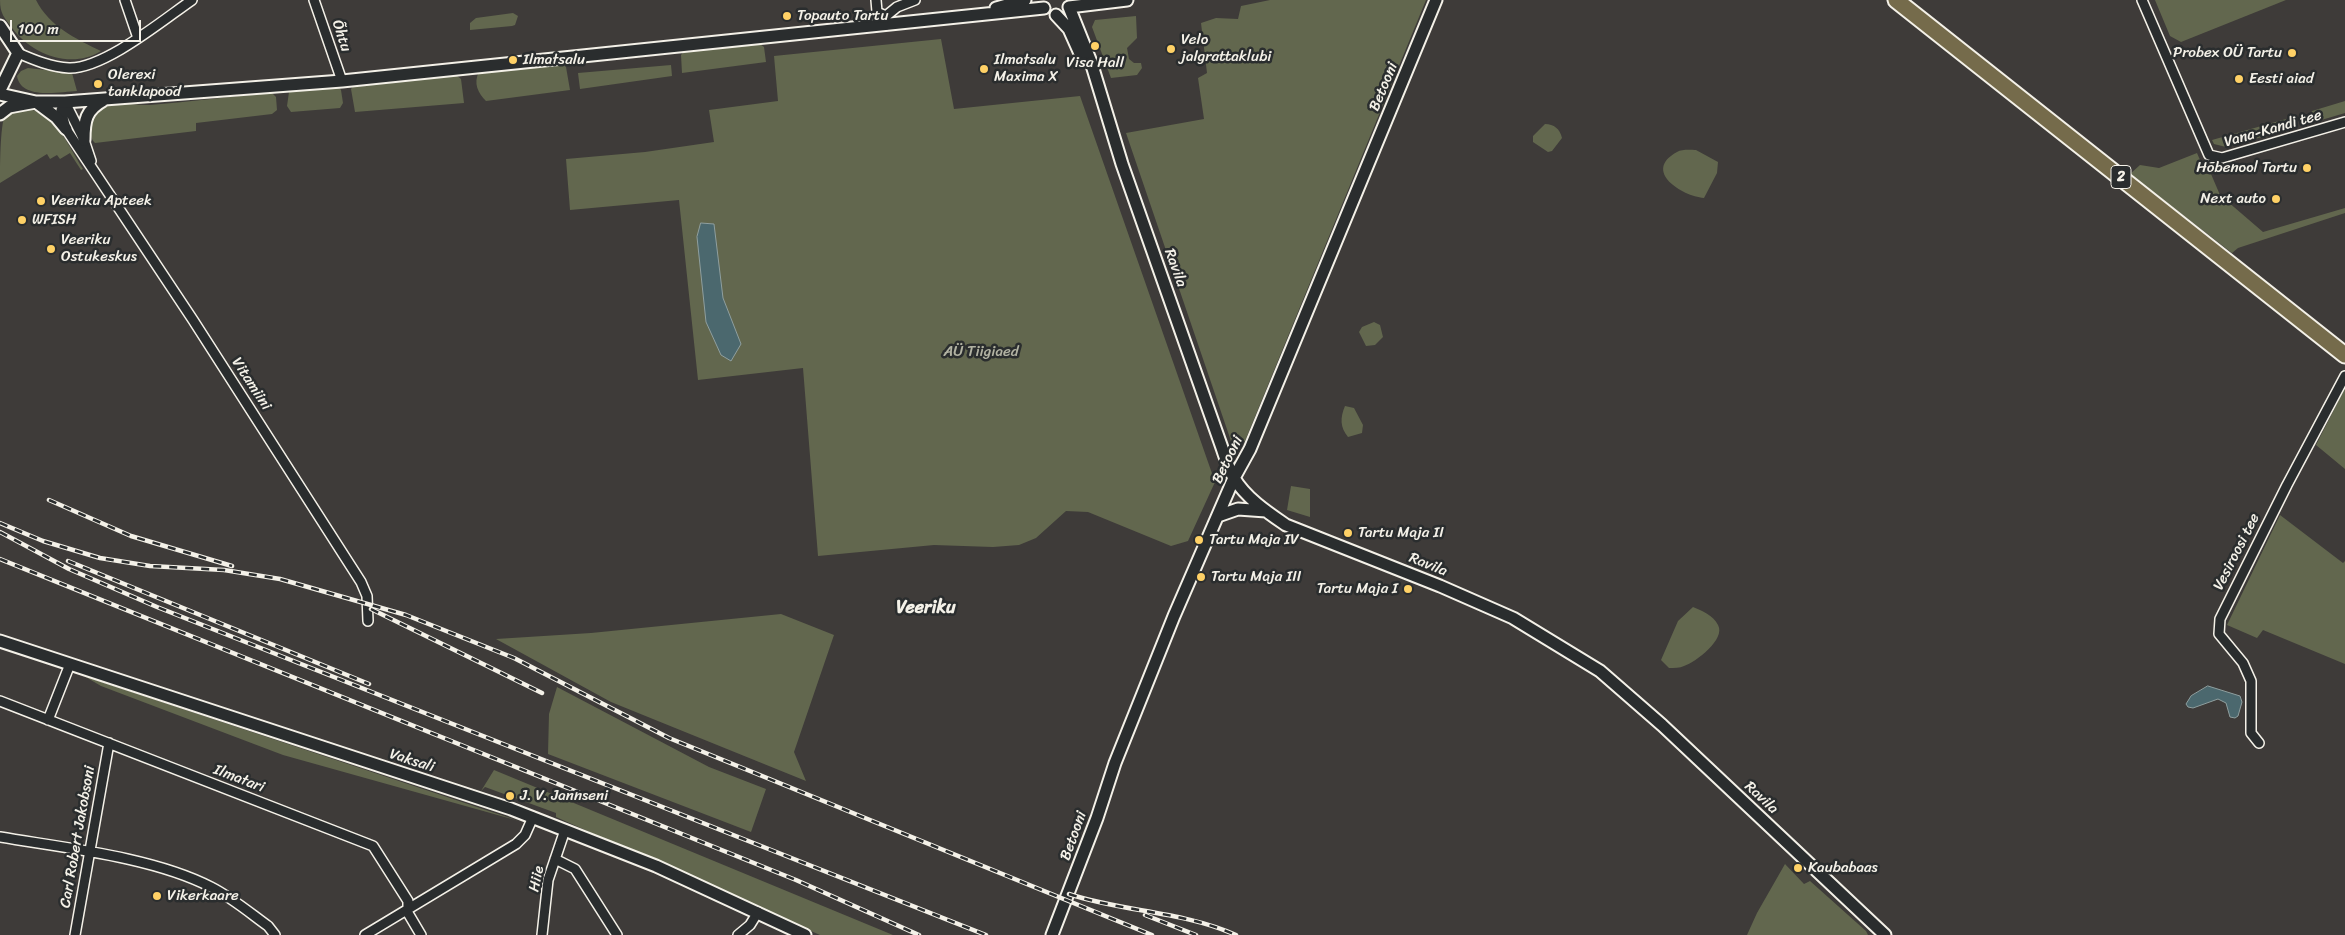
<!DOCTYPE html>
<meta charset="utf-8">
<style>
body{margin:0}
#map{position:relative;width:2345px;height:935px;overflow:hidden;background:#3e3b39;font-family:Sriracha,sans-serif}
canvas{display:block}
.scale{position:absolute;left:10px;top:20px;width:131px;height:22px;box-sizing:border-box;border:2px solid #f4f1e8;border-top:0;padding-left:6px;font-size:15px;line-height:18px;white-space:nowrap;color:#f4f1e8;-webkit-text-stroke:4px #2a2d2e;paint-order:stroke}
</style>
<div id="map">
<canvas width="2345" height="935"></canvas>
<div class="scale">100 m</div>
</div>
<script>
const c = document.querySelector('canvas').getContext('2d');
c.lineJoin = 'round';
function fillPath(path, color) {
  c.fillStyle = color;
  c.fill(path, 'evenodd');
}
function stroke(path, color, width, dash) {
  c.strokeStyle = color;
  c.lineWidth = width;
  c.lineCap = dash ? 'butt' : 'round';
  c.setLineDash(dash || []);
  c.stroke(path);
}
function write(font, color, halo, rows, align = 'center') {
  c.font = font + ' Sriracha,sans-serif';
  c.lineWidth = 5;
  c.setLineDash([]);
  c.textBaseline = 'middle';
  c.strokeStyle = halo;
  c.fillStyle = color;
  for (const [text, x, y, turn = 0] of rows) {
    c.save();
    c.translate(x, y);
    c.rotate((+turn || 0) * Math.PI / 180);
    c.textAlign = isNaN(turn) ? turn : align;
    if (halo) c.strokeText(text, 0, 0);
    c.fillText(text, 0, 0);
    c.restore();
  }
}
const green = new Path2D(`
 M0,0H36C49,26 76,39 101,51C71,70 31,54 12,28C4,17 0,14 0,0Z
 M1270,0H1426L1245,441L1236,447L1232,444L1126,133L1204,119L1198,78L1207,73L1201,23L1216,18L1238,19L1241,6Z
 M2155,0H2286L2181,42L2170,36Z
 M513,13L518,16L515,25L512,26L470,30V23L476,18Z
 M1136,16L1137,38L1127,48L1129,59L1134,63H1141L1142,68L1137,75L1111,78L1092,27L1095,20Z
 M941,39L954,109L1080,96L1215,482L1188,541L1171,546L1088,512L1066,511L1036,538L1019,545L993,547L934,545L818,556L803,368L698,380L679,200L570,210L566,159L645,152L714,142L709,110L778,101L774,56Z
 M760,44L764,47L766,62L682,73L681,55L684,51Z
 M561,63L566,67L570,90L486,101C478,93 473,83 479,72Z
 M671,65L672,76L580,89L578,73Z
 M28,68L72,73L77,91C59,92 21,100 17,76L21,71Z
 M456,75L461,79L464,103L355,112L351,89L354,85Z
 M338,86L341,90L343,103L340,108L291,112L287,106L289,92Z
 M272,93L276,97L277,110L272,114L196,123V131L95,143C85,133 90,109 104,105C118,100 135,106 150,105C190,102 231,96 272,93Z
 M2345,101V113L2318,121L2311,114L2312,111Z
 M24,108C56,112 67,144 83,169L81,170L70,153L60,159L57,155L50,159L47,154L0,183C0,168 0,126 5,115C10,110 17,109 24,108Z
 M2286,119L2287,126L2280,132L2226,147L2214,144L2212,140Z
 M1545,124C1554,124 1560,129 1562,138L1552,151L1548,152L1533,142V136Z
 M1696,150L1718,162L1717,173L1704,198C1682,196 1642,171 1677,152C1682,149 1691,150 1696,150Z
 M2197,153L2206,174H2211L2220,195L2263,232L2345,208V213L2238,248L2232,253L2130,174L2140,165L2159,168Z
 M1374,322L1380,325L1383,337L1375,345L1366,346L1359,332L1362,327Z
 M2345,388V469L2316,445Z
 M1345,406L1354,408L1363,425L1362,433L1348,437C1340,427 1340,418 1345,406Z
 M1291,486L1310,489V517L1287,510Z
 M2280,515L2343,563L2345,561V664L2263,630L2257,638L2227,625Z
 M1693,607C1702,611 1713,615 1718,625C1726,639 1696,662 1684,666C1680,668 1674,668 1669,668L1661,660L1678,621Z
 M781,614L834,635L794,752L806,781L611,702L496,639L591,633Z
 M84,676L519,821L283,755L101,686Z
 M557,687L709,767L766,789L751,832L548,754L549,714Z
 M494,770L893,935H820L556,817V813L485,787L481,791Z
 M1785,864L1804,884L1810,881L1866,931L1868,935H1747L1757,913Z`);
const water = new Path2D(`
 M701,223L714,224L723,298L741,344L731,361L721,355L706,322L697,237Z
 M2208,686L2240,696L2242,702L2238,716L2235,718L2230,717L2226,703L2218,699L2193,708L2188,707L2186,704L2191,696Z`);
const minor = new Path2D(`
 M125,0L138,38
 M314,0L342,81
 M876,0L877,12L886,16
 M2142,0L2209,155L2222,158L2345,122
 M886,25V16L897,7L915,0
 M18,53C34,60 51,67 69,68C104,69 163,20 192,0
 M65,102L61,110L66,129L193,320L361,582L367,596L368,621
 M65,102L84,140L91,161
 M0,701L373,846L408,901V913L421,935
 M48,720L70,664
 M2259,743L2251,733V681L2243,663L2219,634L2220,619L2287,485L2345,376
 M0,837C65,848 153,857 211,887C231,897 250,913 268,926L275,935
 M555,859L575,869L617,935
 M75,935L109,743
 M365,935L516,844L525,835L533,817
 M542,935L548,880L565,830
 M738,935L750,925L758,912`);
const tertiary = new Path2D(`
 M1069,7L1091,62L1122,164L1221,445C1225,456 1228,468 1234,478C1246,498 1267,512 1286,525L1440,586L1513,618L1600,671L1662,725L1885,935
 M1069,7L1127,0
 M996,8L1025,0
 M1056,15L1069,29L1082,58
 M0,26L18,53L0,90
 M0,94L36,102H65L342,81L1044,8
 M0,114L9,107L36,102L56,117L66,129
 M84,140C84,120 86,110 104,100
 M1218,516L1238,509L1266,511
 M0,641L511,809L656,866L805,935
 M1052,935L1097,818L1115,763L1174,616L1234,478L1250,449L1436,0`);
const trunk = new Path2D(`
 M1896,0L2345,355`);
const rail = new Path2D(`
 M49,500L131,536L232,566
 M0,523L43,541L100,558L150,566L224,570L280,579L406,615L514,658L669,738L1152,935
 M0,532L69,569L157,607L986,935
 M0,559L796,880L919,935
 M68,561L369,684
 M371,609L542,693
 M1069,894C1123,912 1182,911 1236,935
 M1145,915L1196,935`);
const markers = [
 [787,16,5,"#ffd166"],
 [1095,46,5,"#ffd166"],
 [1171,49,5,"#ffd166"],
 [2292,53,5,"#ffd166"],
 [513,60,5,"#ffd166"],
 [984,69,5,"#ffd166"],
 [2239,79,5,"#ffd166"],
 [98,84,5,"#ffd166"],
 [2307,168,5,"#ffd166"],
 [2276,199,5,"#ffd166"],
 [41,201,5,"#ffd166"],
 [22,220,5,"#ffd166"],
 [51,249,5,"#ffd166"],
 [1348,533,5,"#ffd166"],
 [1199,540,5,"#ffd166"],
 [1201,577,5,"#ffd166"],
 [1408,589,5,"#ffd166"],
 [510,796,5,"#ffd166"],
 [1798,868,5,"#ffd166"],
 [157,896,5,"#ffd166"]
];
const shields = [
 [2121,177,20]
];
const shieldNames = [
 ["2",2121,177]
];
const poiNames = [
 ["Topauto Tartu",797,16],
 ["Velo",1181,40],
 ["jalgrattaklubi",1181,57],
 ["Probex OÜ Tartu",2282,53,"right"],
 ["Ilmatsalu",523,60],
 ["Ilmatsalu",994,60],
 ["Maxima X",994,77],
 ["Visa Hall",1095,63,"center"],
 ["Olerexi",108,75],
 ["tanklapood",108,92],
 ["Eesti aiad",2249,79],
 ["Hõbenool Tartu",2297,168,"right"],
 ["Next auto",2266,199,"right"],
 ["Veeriku Apteek",51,201],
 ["WFISH",32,220],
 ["Veeriku",61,240],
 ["Ostukeskus",61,257],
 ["Tartu Maja II",1358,533],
 ["Tartu Maja IV",1209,540],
 ["Tartu Maja III",1211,577],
 ["Tartu Maja I",1398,589,"right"],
 ["J. V. Jannseni",520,796],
 ["Kaubabaas",1808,868],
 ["Vikerkaare",167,896]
];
const streetNames = [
 ["Õhtu",341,36,72],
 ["Betooni",1384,87,-67],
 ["Vana-Kandi tee",2273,129,-16],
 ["Ravila",1175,268,70],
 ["Vitamiini",251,384,57],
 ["Betooni",1228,460,-64],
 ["Vesiroosi tee",2237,552,-63],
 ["Ravila",1428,565,22],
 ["Vaksali",412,761,18],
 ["Ilmatari",239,779,21],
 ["Ravila",1761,798,43],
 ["Betooni",1074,836,-70],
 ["Carl Robert Jakobsoni",78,837,-80],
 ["Hiie",537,879,-78]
];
const parkNames = [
 ["AÜ Tiigiaed",981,352]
];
const quarterNames = [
 ["Veeriku",926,608]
];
fillPath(green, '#62674e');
fillPath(water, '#4b686e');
stroke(water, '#8f9f9f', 1);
stroke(minor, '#f4f1e8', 12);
stroke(tertiary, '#f4f1e8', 15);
stroke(trunk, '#f4f1e8', 19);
stroke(minor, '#2a2d2e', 9);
stroke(tertiary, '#2a2d2e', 11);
stroke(trunk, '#756b4b', 15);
stroke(rail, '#f4f1e8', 4.5);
stroke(rail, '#2a2d2e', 2.5, [8]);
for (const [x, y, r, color] of markers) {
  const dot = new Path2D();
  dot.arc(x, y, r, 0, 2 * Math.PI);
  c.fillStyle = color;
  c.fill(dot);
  stroke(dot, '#2a2d2e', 2);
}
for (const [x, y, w] of shields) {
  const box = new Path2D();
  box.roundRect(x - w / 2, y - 11.5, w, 23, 4);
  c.fillStyle = '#2a2d2e';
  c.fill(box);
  stroke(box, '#f4f1e8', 1);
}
write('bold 14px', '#f4f1e8', null, shieldNames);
write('15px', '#f4f1e8', '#2a2d2e', poiNames, 'left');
write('15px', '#f4f1e8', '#2a2d2e', streetNames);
write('15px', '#b2b3a3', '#2a2d2e', parkNames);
write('bold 18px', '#f4f1e8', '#2a2d2e', quarterNames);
</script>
